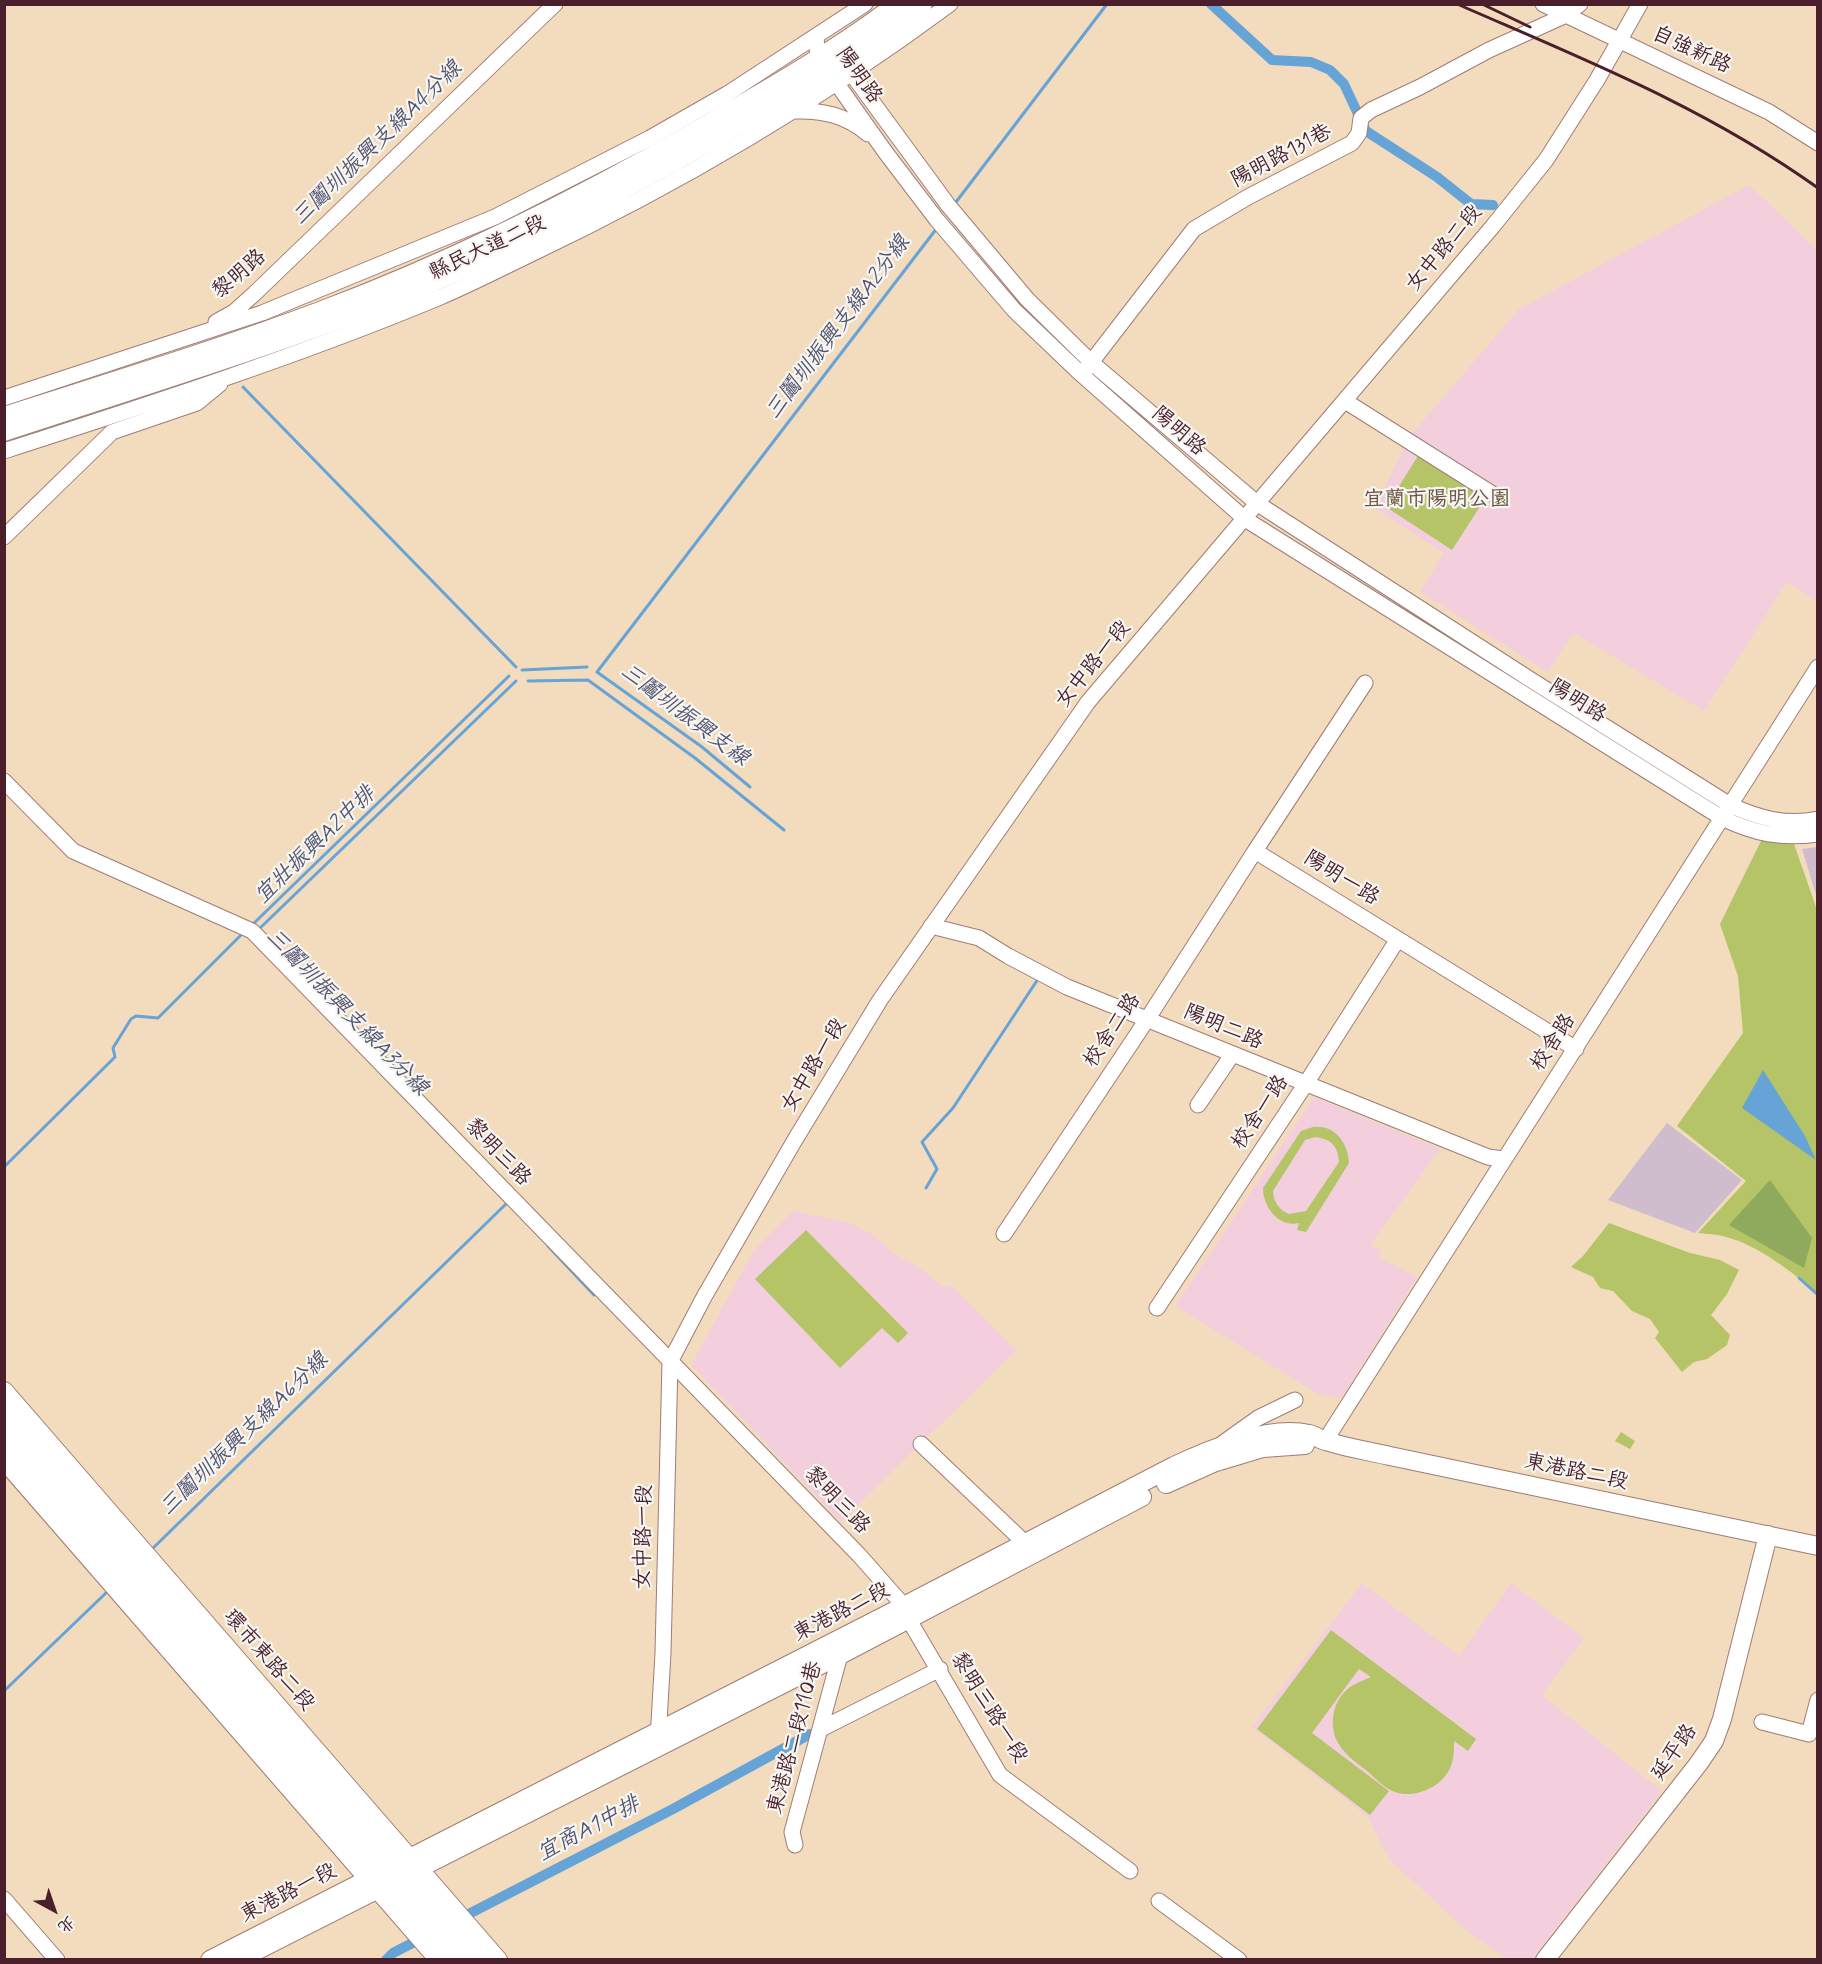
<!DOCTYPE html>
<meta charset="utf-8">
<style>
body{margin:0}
#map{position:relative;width:1822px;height:1964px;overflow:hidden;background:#f3dbbe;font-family:Mynerve,"LXGW WenKai TC",sans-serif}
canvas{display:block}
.frame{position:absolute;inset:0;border:6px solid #4a1f2b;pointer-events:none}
.north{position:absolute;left:24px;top:1880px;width:60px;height:60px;-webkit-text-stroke:4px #f6f6f2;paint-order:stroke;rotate:140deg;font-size:16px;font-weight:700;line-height:24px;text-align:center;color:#4a1f2b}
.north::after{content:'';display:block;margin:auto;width:21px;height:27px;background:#4a1f2b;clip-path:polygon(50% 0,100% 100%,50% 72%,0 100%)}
</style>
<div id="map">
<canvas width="1822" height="1964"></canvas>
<div class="frame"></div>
<div class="north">北</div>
</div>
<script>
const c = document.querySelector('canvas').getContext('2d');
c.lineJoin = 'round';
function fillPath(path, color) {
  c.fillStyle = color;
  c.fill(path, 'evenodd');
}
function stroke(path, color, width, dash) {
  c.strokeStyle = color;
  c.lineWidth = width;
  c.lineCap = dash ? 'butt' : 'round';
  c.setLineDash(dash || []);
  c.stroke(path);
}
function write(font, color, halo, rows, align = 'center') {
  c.font = font + ' Mynerve,"LXGW WenKai TC",sans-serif';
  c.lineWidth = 4.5;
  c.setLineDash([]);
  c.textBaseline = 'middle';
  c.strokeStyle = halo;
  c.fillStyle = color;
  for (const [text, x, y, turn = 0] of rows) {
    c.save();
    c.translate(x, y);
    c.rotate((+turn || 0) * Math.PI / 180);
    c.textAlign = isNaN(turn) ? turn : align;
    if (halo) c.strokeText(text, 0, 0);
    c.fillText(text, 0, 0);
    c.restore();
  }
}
const built = new Path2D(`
 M1749,185L1817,250V601L1787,582L1704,711L1574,633L1547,672L1420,592L1444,553L1374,508L1410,436L1519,309Z
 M1314,1097L1440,1149L1371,1244L1382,1252L1378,1257L1417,1277L1342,1398L1318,1394L1175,1306Z
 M793,1211L850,1223L872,1234L892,1252L924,1271L943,1287H953L1016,1350L841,1522L691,1365L754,1250Z
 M1362,1583L1459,1656L1511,1583L1584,1638L1542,1695L1662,1791L1532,1959H1506L1466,1930L1392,1862L1382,1846L1368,1817L1252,1727Z`);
const industrial = new Path2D(`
 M1817,847H1818L1817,898L1802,849Z
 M1667,1123L1742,1180L1695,1233L1608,1200Z`);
const green = new Path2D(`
 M1421,451L1488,494L1452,550L1386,507Z
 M1762,839L1793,841L1817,910V1293C1792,1272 1758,1245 1726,1237C1717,1234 1707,1234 1698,1233L1746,1181L1677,1126L1743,1033L1738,976L1720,924Z
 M1313,1127C1335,1124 1348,1143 1349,1163L1306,1232L1297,1230L1299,1223C1279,1228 1263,1207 1263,1188L1301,1131ZM1315,1137C1331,1139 1338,1146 1339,1162L1306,1211L1289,1214C1279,1210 1273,1201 1273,1191L1305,1140Z
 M1609,1223L1690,1253L1720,1260L1739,1270L1727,1294L1711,1315L1730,1335L1727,1345L1707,1359L1694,1362L1682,1372L1655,1338L1659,1332L1650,1319L1632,1311L1613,1291L1600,1288L1593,1277L1571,1267L1583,1256Z
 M806,1230L908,1333L898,1343L882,1328L840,1368L755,1279Z
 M1621,1432L1635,1441L1630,1449L1615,1441Z
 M1331,1630L1476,1739L1468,1751L1454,1741C1454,1751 1454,1760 1450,1768C1442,1787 1415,1799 1395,1792C1385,1789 1374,1777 1366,1770C1355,1762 1343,1753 1337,1741C1328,1722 1334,1699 1350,1687C1356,1683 1364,1680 1371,1677L1359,1669L1312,1733L1389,1791L1370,1815L1257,1729Z`);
const forest = new Path2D(`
 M1770,1180L1812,1238L1804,1268L1729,1225Z`);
const water = new Path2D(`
 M1763,1070L1805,1136L1816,1160L1742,1108Z`);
const stream = new Path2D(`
 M953,206L1107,4
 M243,387L516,667
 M522,670L587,667
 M528,681L588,680L695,758L784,830
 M750,787L702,747L597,672L937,228
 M252,925L509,676
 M258,930L516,681
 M4,1167L115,1057L113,1048L131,1019L136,1016L158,1018L243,933
 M926,1188L937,1169L922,1142L953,1108L1038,979
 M548,1246L594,1295L596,1293
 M1799,1278L1818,1295
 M150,1551L507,1203
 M4,1691L108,1591`);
const canal = new Path2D(`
 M1211,4L1272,60L1311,62L1330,70L1344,84L1366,131L1437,177L1471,204L1493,205
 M457,1920L673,1809L810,1734
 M386,1960L393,1953L424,1937`);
const minor = new Path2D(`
 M1543,4L1769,112L1818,143
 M816,38L818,57L886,153L937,220L1014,310L1081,374L1245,519L1722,818C1756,834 1780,839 1818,834
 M835,51L948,205L1027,299L1092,363L1258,504L1531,680L1730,805C1758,818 1787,826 1818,819
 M794,111C822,110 846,115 868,134
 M216,322L234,312L254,294L555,4
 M1086,369L1194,229L1248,197L1352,143L1359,133L1361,118L1371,110L1420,87L1489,50L1564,16L1580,4
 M4,398L262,313L495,217L650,138L727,94L865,4
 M1345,401L1491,493
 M4,451C150,404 296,357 438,298C469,285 498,270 529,255C677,185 818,102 950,4
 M4,537L112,432L197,403L220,384
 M1365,683L1255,851L1576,1049
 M4,781L73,851L252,931L257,936L859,1555L904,1606L909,1620L1000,1775L1130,1871
 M931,926L979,938L1008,956L1067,987L1488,1157L1503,1159
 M1198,1105L1232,1055
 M1004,1234L1148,1018L1255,851
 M1157,1308L1305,1085L1398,939
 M1325,1441L1818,667
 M1223,1443L1258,1418L1295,1400
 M921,1444L1025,1543
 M1762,1722L1809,1734L1818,1700
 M821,1729L940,1669
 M658,1740L663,1653L670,1362L704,1297L796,1138L880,1000L1088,702L1493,226L1546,160L1597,80L1640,4
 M795,1845L792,1832L840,1655L837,1649
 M4,1899L57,1960
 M1159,1901L1239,1960`);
const major = new Path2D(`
 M4,416C110,382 216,350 320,311C453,261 581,197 704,126C770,88 836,50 897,4
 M4,432C126,392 248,354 368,309C459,274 547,231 632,185C733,131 831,73 923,4
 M4,1391L498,1960
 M4,1415L477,1960
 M4,1439L456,1960
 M4,1460L439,1960
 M1166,1484L1213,1463L1263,1448L1305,1445
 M210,1960L904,1606L1174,1466C1210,1449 1269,1425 1309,1434C1315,1435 1320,1440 1326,1441C1347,1448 1369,1451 1390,1456L1818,1546
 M238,1960L840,1655L1142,1497
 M1545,1960L1699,1763L1714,1741L1722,1719L1768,1535`);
const rail = new Path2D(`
 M1457,4C1583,59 1705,107 1818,188
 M1482,4L1530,27`);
const streetNames = [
 ["自強新路",1691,51,25],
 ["陽明路",858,76,55],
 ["陽明路131巷",1282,157,-28],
 ["縣民大道二段",488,249,-25],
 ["女中路二段",1445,249,-50],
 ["黎明路",240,275,-41],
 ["陽明路",1178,432,41],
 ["女中路一段",1094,665,-51],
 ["陽明路",1577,702,32],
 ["陽明一路",1341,879,32],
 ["陽明二路",1223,1028,23],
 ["校舍二路",1113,1031,-56],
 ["校舍路",1554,1043,-57],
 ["女中路一段",815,1066,-59],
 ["校舍一路",1261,1113,-56],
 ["黎明三路",497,1153,46],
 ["東港路二段",1576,1473,12],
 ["黎明三路",836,1501,46],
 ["女中路一段",645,1537,-89],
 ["東港路二段",842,1613,-27],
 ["環市東路二段",268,1661,49],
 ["黎明三路一段",988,1708,58],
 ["東港路二段110巷",796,1738,-75],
 ["延平路",1675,1753,-55],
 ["東港路一段",289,1894,-27]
];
const parkNames = [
 ["宜蘭市陽明公園",1437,501]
];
const waterNames = [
 ["三鬮圳振興支線A4分線",378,144,-44],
 ["三鬮圳振興支線A2分線",839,328,-53],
 ["三鬮圳振興支線",684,716,37],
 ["宜壯振興A2中排",316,846,-44],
 ["三鬮圳振興支線A3分線",346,1013,46],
 ["三鬮圳振興支線A6分線",245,1435,-44],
 ["宜商A1中排",589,1830,-28]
];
fillPath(built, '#f3cfde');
fillPath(industrial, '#cfbdce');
fillPath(green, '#b4c467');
fillPath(forest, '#8faa5c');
fillPath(water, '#66a3d7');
stroke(stream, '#66a3d7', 3);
stroke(canal, '#66a3d7', 10);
stroke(minor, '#9e7d74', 17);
stroke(major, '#9e7d74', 20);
stroke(minor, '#fff', 15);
stroke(major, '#fff', 18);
stroke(rail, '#4a1f2b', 3);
write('21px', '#4a1f2b', '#f6f6f2', streetNames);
write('21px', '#6a513d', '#f6f6f2', parkNames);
write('italic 22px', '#555470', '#f6f6f2', waterNames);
</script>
